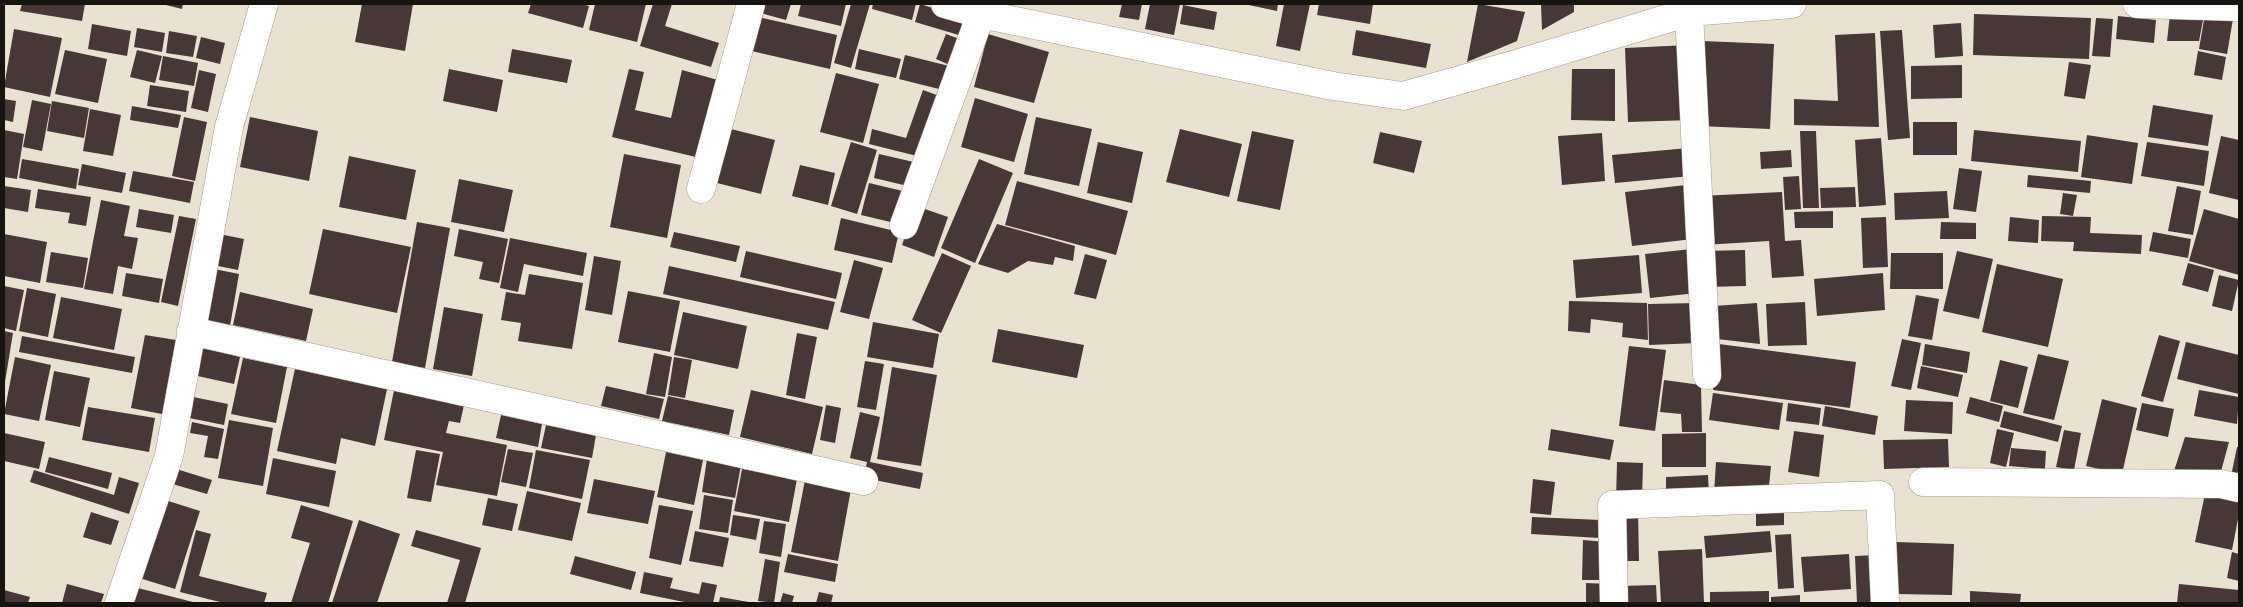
<!DOCTYPE html>
<style>
body{margin:0}
#map{position:relative;width:2243px;height:607px;overflow:hidden;background:#eae2d1;font-family:"Titillium Web",sans-serif}
canvas{display:block}
.frame{position:absolute;inset:0;border:5px solid #17140f;pointer-events:none}
</style>
<div id="map">
<canvas width="2243" height="607"></canvas>
<div class="frame"></div>
</div>
<script>
const c = document.querySelector('canvas').getContext('2d');
c.lineJoin = 'round';
function fillPath(path, color) {
  c.fillStyle = color;
  c.fill(path, 'evenodd');
}
function stroke(path, color, width, dash) {
  c.strokeStyle = color;
  c.lineWidth = width;
  c.lineCap = dash ? 'butt' : 'round';
  c.setLineDash(dash || []);
  c.stroke(path);
}
const building = new Path2D(`
 M22,4H85L82,21L20,11Z
 M162,4H183L182,9Z
 M362,4H413L405,51L355,42Z
 M531,4H582L589,6L583,28L528,13Z
 M595,4H646L637,42L589,30Z
 M653,4H672L665,26L719,43L711,67L640,46Z
 M755,4H791L786,20L753,11Z
 M801,4H846L841,26L798,16Z
 M851,4H870L851,68L834,63Z
 M873,4H916L912,20L872,9Z
 M920,4L968,19L962,36L915,22Z
 M1122,4H1142L1139,20L1119,17Z
 M1150,4H1180L1174,35L1145,29Z
 M1244,4H1278L1277,11Z
 M1284,4H1310L1300,51L1276,46Z
 M1319,4H1373L1370,24L1317,15Z
 M1478,4L1525,12L1517,41L1467,62Z
 M1541,4H1574V12L1542,30Z
 M1183,5L1217,12L1214,30L1180,24Z
 M1974,14L2091,18L2089,59L1973,55Z
 M2170,14L2204,15L2199,41H2167Z
 M2205,14L2233,19L2227,54L2199,49Z
 M754,16L837,35L830,69L747,50Z
 M2118,16L2156,20L2154,43L2116,39Z
 M2096,18L2113,19L2110,57L2092,56Z
 M1961,23L1963,56L1935,58L1933,25Z
 M92,24L131,31L127,56L88,49Z
 M137,28L165,33L162,52L134,47Z
 M14,29L62,38L50,97L4,87Z
 M1356,30L1431,44L1426,68L1352,55Z
 M1902,30L1910,138L1888,140L1880,31Z
 M169,31L197,36L193,57L166,53Z
 M1875,33L1879,127L1794,125V99L1838,101L1835,35Z
 M946,34L962,40L952,66L936,59Z
 M988,34L1049,52L1034,103L974,87Z
 M201,37L225,43L220,64L196,58Z
 M1702,41L1774,44L1770,129L1698,126Z
 M1689,45L1692,120L1628,122L1625,48Z
 M512,49L572,60L567,83L508,72Z
 M859,49L901,59L896,78L855,69Z
 M65,50L107,59L98,103L55,94Z
 M137,50L162,56L155,83L130,77Z
 M2198,51L2226,57L2222,80L2194,75Z
 M905,55L949,66L943,90L899,79Z
 M163,56L198,63L194,86L159,80Z
 M2069,62L2091,65L2085,99L2064,96Z
 M1962,65V98L1911,99V66Z
 M449,69L503,80L497,112L443,101Z
 M629,69L644,72L635,110L671,118L682,70L718,80L700,158L612,137Z
 M1572,69H1615V121L1571,120Z
 M199,70L216,74L208,112L191,108Z
 M836,73L879,84L863,143L820,132Z
 M150,85L189,91L186,112L147,106Z
 M923,90L942,97L921,157L869,144L872,129L906,138Z
 M975,98L1028,114L1014,162L961,147Z
 M4,99L16,101L13,122L4,120Z
 M32,100L51,104L42,151L23,147Z
 M52,101L89,108L84,138L47,131Z
 M2153,105L2213,115L2208,146L2148,137Z
 M132,106L181,115L178,128L130,120Z
 M90,109L121,115L113,156L83,151Z
 M184,117L207,122L195,181L172,176Z
 M250,117L318,131L309,181L240,167Z
 M1036,117L1092,129L1079,186L1024,174Z
 M1913,122H1957V155H1913Z
 M727,128L775,140L761,194L713,182Z
 M1180,129L1242,144L1229,197L1166,182Z
 M4,130L24,134L17,179L4,177Z
 M1974,130L2081,141L2078,172L1971,161Z
 M1252,131L1294,140L1280,210L1237,201Z
 M1800,131H1816L1819,208H1803Z
 M1380,132L1422,141L1414,173L1373,163Z
 M1602,133L1605,181L1562,185L1558,136Z
 M2087,135L2138,143L2132,184L2081,177Z
 M2221,136L2239,140V200L2209,193Z
 M1881,138L1886,205L1859,207L1855,140Z
 M851,142L877,150L857,214L831,206Z
 M1098,142L1143,152L1132,203L1087,193Z
 M2147,142L2209,151L2204,186L2141,176Z
 M1688,148L1691,176L1615,183L1612,155Z
 M1791,150L1792,167L1761,169L1760,152Z
 M624,154L681,165L667,238L610,227Z
 M879,154L918,163L912,187L874,178Z
 M349,156L416,170L406,220L339,207Z
 M22,159L79,169L76,189L19,178Z
 M979,159L1013,173L975,263L941,248Z
 M82,164L126,173L122,193L78,185Z
 M800,165L835,173L828,205L792,196Z
 M1959,168L1982,171L1976,212L1953,209Z
 M133,171L194,182L190,203L129,191Z
 M2028,175L2091,181L2090,193L2027,187Z
 M1799,176L1801,209L1785,210L1783,177Z
 M459,179L513,190L504,232L451,222Z
 M1017,181L1128,211L1116,255L1005,225Z
 M869,183L907,192L899,224L861,215Z
 M1686,185L1693,239L1632,246L1625,192Z
 M4,186L31,190L28,212L4,208Z
 M2177,186L2201,191L2193,235L2168,231Z
 M1855,187L1856,207L1821,208L1820,188Z
 M38,189L91,197L86,226L68,223L70,213L35,208Z
 M1947,191L1949,218L1895,220L1894,193Z
 M1782,192L1785,241L1801,240L1804,276L1772,278L1769,241L1703,245L1700,196Z
 M2063,193L2077,195L2073,216L2060,214Z
 M101,200L130,206L124,236L138,238L132,269L118,266L113,294L84,289Z
 M916,206L948,217L934,257L902,245Z
 M139,209L174,215L171,233L136,227Z
 M2204,209L2239,219V275L2189,261Z
 M1833,211V228H1795L1794,212Z
 M179,216L196,219L178,306L161,302Z
 M2042,216L2091,217L2090,233L2142,235L2141,254L2073,251L2074,242L2041,241Z
 M1886,217L1888,267L1863,268L1861,218Z
 M2010,217L2039,220L2038,243L2008,241Z
 M841,218L899,232L892,263L834,250Z
 M417,222L450,228L425,368L392,362Z
 M1941,222L1976,223V239H1940Z
 M997,224L1075,246L1073,261L1055,257L1053,265L1028,261L1008,273L978,264Z
 M323,229L411,247L397,313L309,294Z
 M459,229L508,239L499,283L479,279L483,262L454,256Z
 M674,232L740,246L736,262L670,247Z
 M2153,232L2191,239L2188,258L2149,251Z
 M214,233L244,239L238,270L208,264Z
 M4,234L47,242L40,283L4,276Z
 M510,238L587,253L583,276L524,264L518,292L500,288Z
 M1692,249L1697,293L1650,298L1645,254Z
 M1745,250L1746,286L1706,287L1705,251Z
 M746,251L842,273L836,299L740,277Z
 M1957,251L1993,259L1979,319L1943,311Z
 M51,252L88,258L83,288L46,282Z
 M942,253L971,266L941,333L912,320Z
 M1891,253H1943V289H1890Z
 M1085,254L1107,260L1096,299L1074,294Z
 M1639,255L1642,293L1576,298L1573,260Z
 M594,256L621,261L612,315L585,310Z
 M854,260L883,268L869,319L840,312Z
 M2188,263L2214,270L2208,292L2182,285Z
 M1997,264L2063,279L2048,347L1982,332Z
 M669,266L835,302L828,330L663,294Z
 M209,268L239,274L230,326L199,320Z
 M126,273L163,279L159,303L122,296Z
 M1883,273L1885,310L1817,316L1814,279Z
 M529,274L583,283L572,349L518,341L521,323L501,320L506,292L525,295Z
 M2219,275L2239,280L2232,311L2212,306Z
 M4,286L24,290L16,331L4,328Z
 M27,288L56,294L48,337L19,331Z
 M628,291L680,301L670,352L618,342Z
 M240,292L313,309L306,341L233,325Z
 M1916,295L1939,299L1932,340L1908,336Z
 M61,297L122,309L114,350L53,338Z
 M1569,301L1647,303L1648,340L1622,337L1623,323L1591,319L1590,333L1568,331Z
 M1805,302L1807,345L1768,346L1766,304Z
 M1697,303L1698,343L1649,345L1648,304Z
 M1757,303L1760,344L1717,339L1714,306Z
 M444,307L483,314L472,376L433,369Z
 M683,312L747,326L738,369L674,355Z
 M873,322L939,334L933,368L867,357Z
 M998,329L1084,345L1077,378L992,362Z
 M4,331L13,333L5,382H4Z
 M797,333L817,337L805,399L786,395Z
 M145,335L176,340L162,414L131,408Z
 M2159,335L2180,341L2163,402L2141,396Z
 M22,336L135,357L132,373L19,352Z
 M1902,339L1921,343L1911,390L1891,386Z
 M2186,342L2239,355V394L2177,379Z
 M1719,344L1856,362L1850,408L1713,390Z
 M1925,344L1970,352L1967,373L1922,365Z
 M1629,346L1666,350L1655,431L1619,426Z
 M199,347L240,357L234,384L193,375Z
 M654,353L672,357L665,397L646,394Z
 M2038,354L2069,361L2054,420L2023,413Z
 M15,357L51,365L39,421L4,414Z
 M674,357L692,360L685,398L668,395Z
 M243,358L287,367L276,423L231,414Z
 M2000,360L2028,367L2018,408L1990,401Z
 M865,361L884,364L876,410L857,407Z
 M1921,366L1963,375L1958,397L1917,388Z
 M892,367L937,375L921,466L877,459Z
 M295,369L387,389L375,446L341,438L336,464L277,451Z
 M54,371L90,378L80,427L45,420Z
 M1664,380L1701,385L1702,432H1682L1681,414L1660,412Z
 M606,386L664,399L659,419L601,406Z
 M394,390L464,405L460,423L449,421L446,433L507,445L497,496L436,485L443,452L384,440Z
 M751,390L823,407L812,454L740,437Z
 M2199,390L2239,397L2237,424L2194,416Z
 M1713,393L1783,403L1779,430L1709,420Z
 M188,396L228,404L224,425L184,417Z
 M668,396L734,410L729,435L662,421Z
 M1970,397L2003,406L1999,422L1966,413Z
 M2102,399L2137,408L2122,474L2086,466Z
 M1906,400L1953,402L1952,434L1904,431Z
 M1788,403L1821,408L1819,425L1786,421Z
 M2142,403L2174,409L2168,437L2136,430Z
 M826,405L841,408L835,443L820,440Z
 M1825,406L1878,416L1875,435L1822,426Z
 M88,407L155,418L149,452L82,440Z
 M2004,411L2062,426L2058,442L2000,427Z
 M860,412L880,417L870,462L923,473L920,489L864,478L867,462L850,458Z
 M501,415L542,424L538,447L496,438Z
 M229,420L273,428L263,486L218,478Z
 M192,422L224,429L218,459L204,457L208,436L190,433Z
 M546,425L596,435L592,458L541,448Z
 M1551,429L1614,440L1610,460L1548,450Z
 M1997,429L2014,433L2006,467L1990,463Z
 M2064,430L2081,433L2074,470L2056,467Z
 M1794,431L1824,435L1819,477L1788,472Z
 M4,433L45,442L39,469L4,461Z
 M1706,433V467H1662V434Z
 M2185,437L2229,442L2220,475L2174,471Z
 M1948,439L1949,467L1884,469L1883,440Z
 M2237,447H2239V477L2231,476Z
 M2011,448L2046,451L2045,469L2009,466Z
 M508,449L533,453L526,487L501,482Z
 M416,450L440,454L431,502L407,498Z
 M536,450L590,460L582,499L529,488Z
 M666,452L703,460L694,505L657,497Z
 M49,457L112,473L108,489L45,472Z
 M273,458L336,471L329,507L266,494Z
 M707,459L741,465L735,498L702,492Z
 M1617,462L1643,463L1642,501H1616Z
 M1716,462L1771,466L1768,496L1714,493Z
 M173,468L212,480L207,494L169,483Z
 M742,469L797,479L789,522L734,511Z
 M34,470L114,495L119,477L139,483L129,514L30,482Z
 M1708,475L1709,496L1666,498V477Z
 M594,479L655,491L648,524L587,513Z
 M1533,479L1555,482L1551,515L1530,513Z
 M805,480L851,489L838,561L791,552Z
 M2206,489L2239,496V514L2232,550L2195,542Z
 M527,491L581,503L572,541L518,530Z
 M704,495L733,500L728,533L699,529Z
 M488,498L518,504L512,531L482,525Z
 M162,499L200,511L175,589L136,577Z
 M301,505L353,521L328,603H291L310,543L291,538Z
 M659,505L693,511L681,565L649,558Z
 M1616,510H1638L1639,561H1617Z
 M1784,510V525L1756,526V511Z
 M91,512L119,521L111,545L83,537Z
 M733,515L760,519L756,540L730,535Z
 M1532,517L1601,520L1600,538L1531,534Z
 M359,520L400,534L377,603H332Z
 M764,521L786,524L781,557L759,553Z
 M196,530L211,534L199,576L267,593L264,603H224L180,592Z
 M416,530L481,548L465,603H447L460,560L411,546Z
 M695,531L729,538L723,567L689,561Z
 M1770,531L1772,552L1706,558L1704,536Z
 M1791,534L1794,588L1778,589L1775,535Z
 M1583,540L1606,542L1605,580H1582Z
 M1896,542L1954,544L1952,595L1895,594Z
 M1702,549L1704,603H1661L1658,551Z
 M2232,552L2239,554V581L2227,578Z
 M788,554L838,564L835,582L784,572Z
 M1849,554L1851,589L1804,592L1801,557Z
 M1877,555L1879,603H1857L1855,556Z
 M575,556L636,572L631,590L570,574Z
 M765,559L780,562L774,603L758,601Z
 M644,572L673,578L670,588L699,594L702,582L717,585L713,603H689L640,593Z
 M1586,583L1608,584V603H1586Z
 M67,584L104,594L101,603H62Z
 M2179,584L2239,590V603H2177Z
 M1656,585L1657,603H1619V586Z
 M134,587L193,602V603H130Z
 M4,590L30,597L28,603H4Z
 M1769,591V603H1710V592Z
 M1970,591L2021,594L2020,603H1970Z
 M819,592L833,595L831,603H816Z
 M783,593L794,596L792,603H780Z
 M1800,595V603H1771V597Z
 M720,597L749,602V603H719Z`);
const street = new Path2D(`
 M945,4L981,14L1333,86L1403,96L1513,65L1689,12L1792,4
 M2137,4L2239,7
 M1689,12L1707,375
 M701,189L751,4
 M904,225L981,14
 M191,331L864,481
 M1923,482L2221,484L2239,488
 M119,603L169,456L229,127L264,4
 M1614,603L1612,505L1880,495L1885,603`);
fillPath(building, '#473736');
stroke(street, '#a39b8c', 29);
stroke(street, '#fff', 28);
</script>
